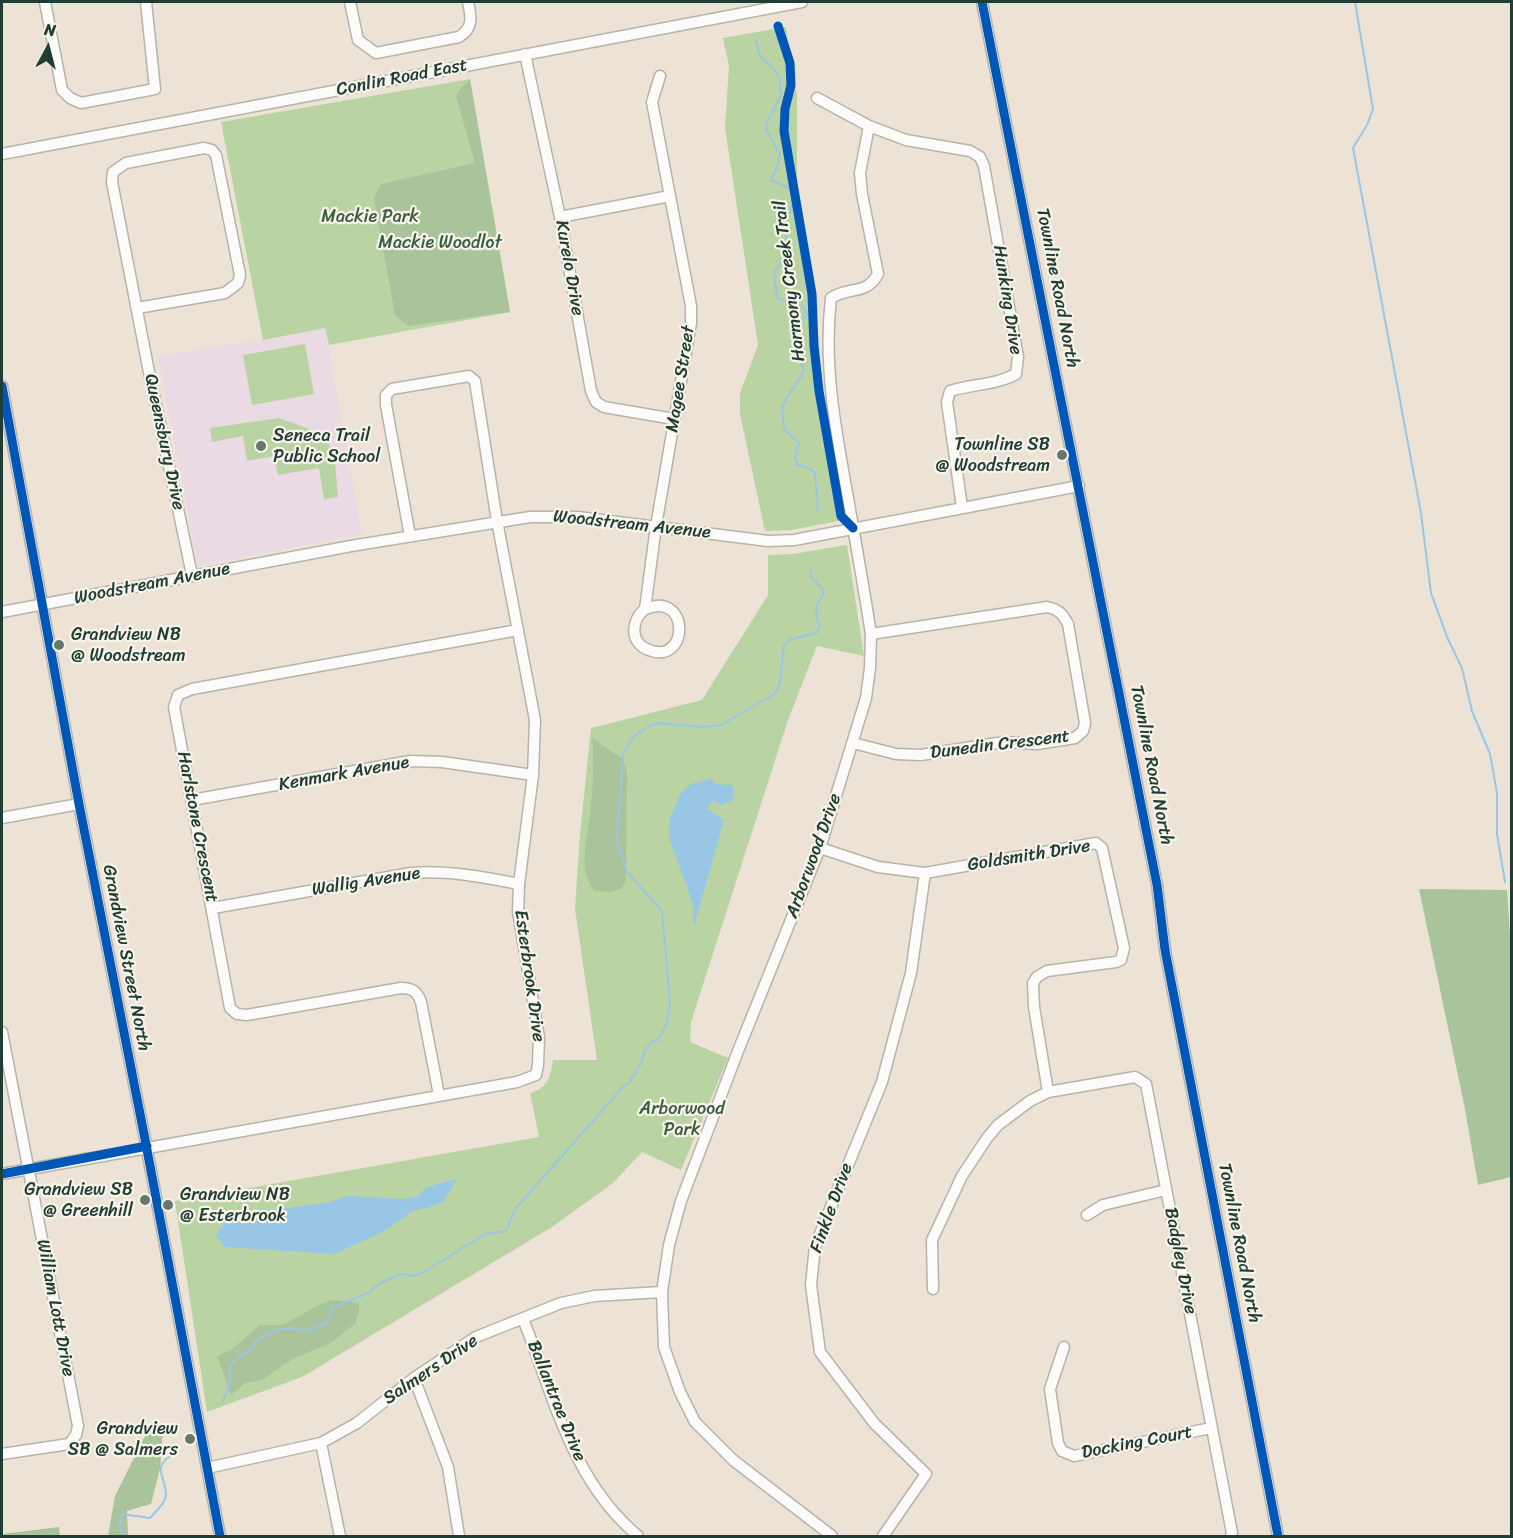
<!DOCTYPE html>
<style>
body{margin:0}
#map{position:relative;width:1513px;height:1538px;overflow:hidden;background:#ece3d6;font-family:Sriracha,sans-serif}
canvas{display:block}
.frame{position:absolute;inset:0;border:3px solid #1f3d34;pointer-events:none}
.north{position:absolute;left:18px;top:18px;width:60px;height:60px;-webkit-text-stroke:4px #f7f3e8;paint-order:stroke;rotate:7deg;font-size:16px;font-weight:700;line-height:24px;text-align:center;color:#1f3d34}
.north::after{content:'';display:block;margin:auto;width:21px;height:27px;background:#1f3d34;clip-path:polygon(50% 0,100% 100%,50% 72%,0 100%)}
</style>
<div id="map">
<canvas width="1513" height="1538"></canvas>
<div class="frame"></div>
<div class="north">N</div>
</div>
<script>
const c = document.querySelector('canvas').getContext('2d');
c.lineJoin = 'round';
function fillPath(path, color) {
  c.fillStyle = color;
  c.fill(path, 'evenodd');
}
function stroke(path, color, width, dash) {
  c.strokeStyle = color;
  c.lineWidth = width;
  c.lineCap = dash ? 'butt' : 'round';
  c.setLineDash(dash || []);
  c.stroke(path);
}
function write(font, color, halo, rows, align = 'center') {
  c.font = font + ' Sriracha,sans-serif';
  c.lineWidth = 4.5;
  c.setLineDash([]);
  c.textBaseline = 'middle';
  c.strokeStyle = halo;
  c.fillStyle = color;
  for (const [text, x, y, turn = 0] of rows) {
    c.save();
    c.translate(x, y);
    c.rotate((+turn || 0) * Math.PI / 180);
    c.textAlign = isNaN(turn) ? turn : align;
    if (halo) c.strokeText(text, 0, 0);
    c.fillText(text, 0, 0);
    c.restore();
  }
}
const built = new Path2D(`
 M325,328L362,534L198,566L158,357Z`);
const green = new Path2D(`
 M786,27L797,96V185L816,305L822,392L844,520L791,530L765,531L740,414V393L758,345L725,128L729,66L723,38Z
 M470,79L510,312L329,345L325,328L263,340L221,122Z
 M305,344L314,394L252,405L243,355Z
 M279,418C291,423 314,429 323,437C337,449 336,479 338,497L324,499L319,468L278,475L274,456L247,461L243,436L212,442L210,428Z
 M847,545L864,656L817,646L788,720L691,1022L690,1042L728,1058L681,1170L642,1152L613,1183L552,1227L302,1377L207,1412L175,1201L539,1137L530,1093C547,1089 551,1076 553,1060H597L575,909L580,834L591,728L702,700L768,595V555L793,554Z`);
const forest = new Path2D(`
 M470,79L510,312L408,326L395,315L374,198L381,184L475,163L456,96L459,90Z
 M592,738L623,759L627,772L626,880L621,889L611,892L594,891C578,868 587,839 590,813C593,789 595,762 592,738Z
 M1419,889L1507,890L1512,964L1511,1177L1478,1185L1465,1109Z
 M332,1300L359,1303V1311L356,1323L329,1344L294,1358L262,1380L245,1383L231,1395L217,1356L232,1349L260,1325C266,1325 274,1326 280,1325C299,1320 313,1304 332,1300Z
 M163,1429L160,1469L151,1504L127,1511L128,1536H108L115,1496L146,1434Z
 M59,1527L60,1536H2V1534Z`);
const water = new Path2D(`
 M713,778L714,784L733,785V800L721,805L712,801L707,808L724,820L694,927L693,905L669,837L670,818L680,794L691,784Z
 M457,1179L443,1202L427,1208L413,1211L381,1233L334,1254L225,1247L216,1236L221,1227L237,1214L327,1203L347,1196L403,1199L417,1197L427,1187Z`);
const stream = new Path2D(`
 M1355,2L1373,109L1367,125L1353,148L1421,513L1431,593L1447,637L1462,668L1472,711L1490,754L1497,793V834L1505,882
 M756,40L760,56L775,70L780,80L781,96L767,122L766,130L780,154L778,165L771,180L789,188L794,196L790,212L784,221C789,249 791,250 774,273L777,298L804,308L807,315C803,321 795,328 793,334C791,341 802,362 804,371L782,406L784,429L799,443L795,457L797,464L812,470L815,473L818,511
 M223,1401L230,1384V1369L233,1362L254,1348L256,1341L277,1330L292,1328L305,1332L327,1323L332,1308L370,1292L380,1283L401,1274L415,1276L426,1271L485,1234L506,1231L515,1209L623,1087L629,1083L641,1063L644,1052L651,1043L659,1039L666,1026L670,1003L662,911L627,872L617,841L623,754L633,737L648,727L659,723L703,727L721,725L775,694L780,682L784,646L789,640L816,633L820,628C818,621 814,612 817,605C820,599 823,598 824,591L811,577L810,570
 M126,1536L119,1528L122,1514L150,1518C156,1511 166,1503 166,1494C166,1478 151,1467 172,1455`);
const minor = new Path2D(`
 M45,2L62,90L70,98L81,103L155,89L146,2
 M350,2L358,40L376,53L459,37C474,28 471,16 468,2
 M982,2L1157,885L1165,950L1278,1536
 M525,54L560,217L591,391L596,402L604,407L674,419
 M817,98L869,126L906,140L970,151L980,157L984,166L1018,357L1016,374C996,385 972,384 950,391L947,402L962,507
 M2,154L802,2
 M560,217L670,196
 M137,308L225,293L238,283L240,275L216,155L212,150L204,148L126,163L113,172L112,182L149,372L192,575
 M2,386L79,804L144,1134L220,1536
 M645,609C691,590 689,666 649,650C629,643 631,620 645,609L656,526L691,323V306L652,102L660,76
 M2,612L351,546L530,517H578L768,541L794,540L1079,486
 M853,743L896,754L921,755L1004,742L1037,744L1075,738L1083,731L1085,723L1068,624C1062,613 1059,610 1047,607L871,634
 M192,800L410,761L442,762L533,775
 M2,818L79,804
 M820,848L878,867L925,873L1096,843L1102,848L1124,948L1121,960L1116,962L1047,971L1037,977L1033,983L1034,1007L1048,1092
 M213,908L411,873C446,870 484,877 519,884
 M2,1032L78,1426L76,1435L69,1444L2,1454
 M439,1095L421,1002C417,991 412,988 401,988L247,1015L237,1014L230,1008L174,707L178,695L192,689L518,630
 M2,1174L517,1082L536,1075L538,1065L539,1037L518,912L519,884L533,775L535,720L497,521L476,388L475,381L469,376L392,389L386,395V405L410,536
 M1087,1215L1103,1205L1166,1190
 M933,1289L932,1240L962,1176L987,1138L998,1125L1030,1101L1048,1092L1135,1077L1146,1084L1232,1533L1231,1536
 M523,1319C554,1396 571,1480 638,1536
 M1064,1347L1050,1389L1058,1443L1062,1451L1074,1456L1211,1428
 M414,1378L448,1467L459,1536
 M321,1443L340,1536
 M207,1468L321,1443L357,1423L414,1378L476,1337L561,1303L594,1296L662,1292
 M832,1536L733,1460L695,1422L680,1392L664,1347L662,1292L669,1245L681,1201L738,1051L820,848L866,698L870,668L871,634C864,589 856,544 848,498C836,432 823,365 831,298C849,286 866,296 878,274L862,194L860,173L869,126
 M883,1536L926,1474L874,1423L820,1352L811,1285L815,1246L882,1082L911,973L925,873`);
const cycleway = new Path2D(`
 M982,2L1157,885L1165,950L1278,1536
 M778,26L790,63L791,85L785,109L784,131L812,294L814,346L819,391L841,516L853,528
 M2,386L79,804L144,1134L220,1536
 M2,1174L147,1146`);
const markers = [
 [261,446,6,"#67776d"],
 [1062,455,6,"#67776d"],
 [59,645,6,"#67776d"],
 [145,1200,6,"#67776d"],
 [168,1205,6,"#67776d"],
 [190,1439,6,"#67776d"]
];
const streetNames = [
 ["Conlin Road East",402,78,-11],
 ["Kurelo Drive",569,268,80],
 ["Harmony Creek Trail",790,281,-97],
 ["Townline Road North",1057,288,79],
 ["Hunking Drive",1007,300,81],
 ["Magee Street",681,379,-81],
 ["Queensbury Drive",164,442,78],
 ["Woodstream Avenue",632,525,6],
 ["Woodstream Avenue",152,584,-11],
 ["Dunedin Crescent",1000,745,-7],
 ["Townline Road North",1151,765,79],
 ["Kenmark Avenue",344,774,-10],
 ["Harlstone Crescent",197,827,79],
 ["Arborwood Drive",814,856,-70],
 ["Goldsmith Drive",1029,856,-9],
 ["Wallig Avenue",366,882,-9],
 ["Grandview Street North",126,958,79],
 ["Esterbrook Drive",529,976,82],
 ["Finkle Drive",832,1208,-70],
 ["Townline Road North",1239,1243,79],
 ["Badgley Drive",1180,1261,79],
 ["William Lott Drive",55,1308,79],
 ["Salmers Drive",431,1370,-34],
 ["Ballantrae Drive",556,1401,68],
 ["Docking Court",1137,1443,-11]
];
const parkNames = [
 ["Mackie Park",370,217],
 ["Mackie Woodlot",440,243],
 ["Arborwood",682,1109],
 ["Park",682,1130]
];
const poiNames = [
 ["Seneca Trail",273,436],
 ["Public School",273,457],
 ["Townline SB",1050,445,"right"],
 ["@ Woodstream",1050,466,"right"],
 ["Grandview NB",71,635],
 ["@ Woodstream",71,656],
 ["Grandview SB",133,1190,"right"],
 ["@ Greenhill",133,1211,"right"],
 ["Grandview NB",180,1195],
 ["@ Esterbrook",180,1216],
 ["Grandview",178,1429,"right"],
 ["SB @ Salmers",178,1450,"right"]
];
fillPath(built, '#e9dae4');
fillPath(green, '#b9d3a3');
fillPath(forest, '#a9c49a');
fillPath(water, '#9ac6e6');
stroke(stream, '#9ac6e6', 2);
stroke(minor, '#b6b3aa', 13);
stroke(minor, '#fcfbf9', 10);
stroke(cycleway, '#0057b8', 9);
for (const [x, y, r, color] of markers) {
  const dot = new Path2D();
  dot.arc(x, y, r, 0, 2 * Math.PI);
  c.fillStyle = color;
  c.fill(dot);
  stroke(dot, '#f7f3e8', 2);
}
write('18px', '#1f3d34', '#f7f3e8', streetNames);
write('18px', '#3b5f45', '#f7f3e8', parkNames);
write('18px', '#1f3d34', '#f7f3e8', poiNames, 'left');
</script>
